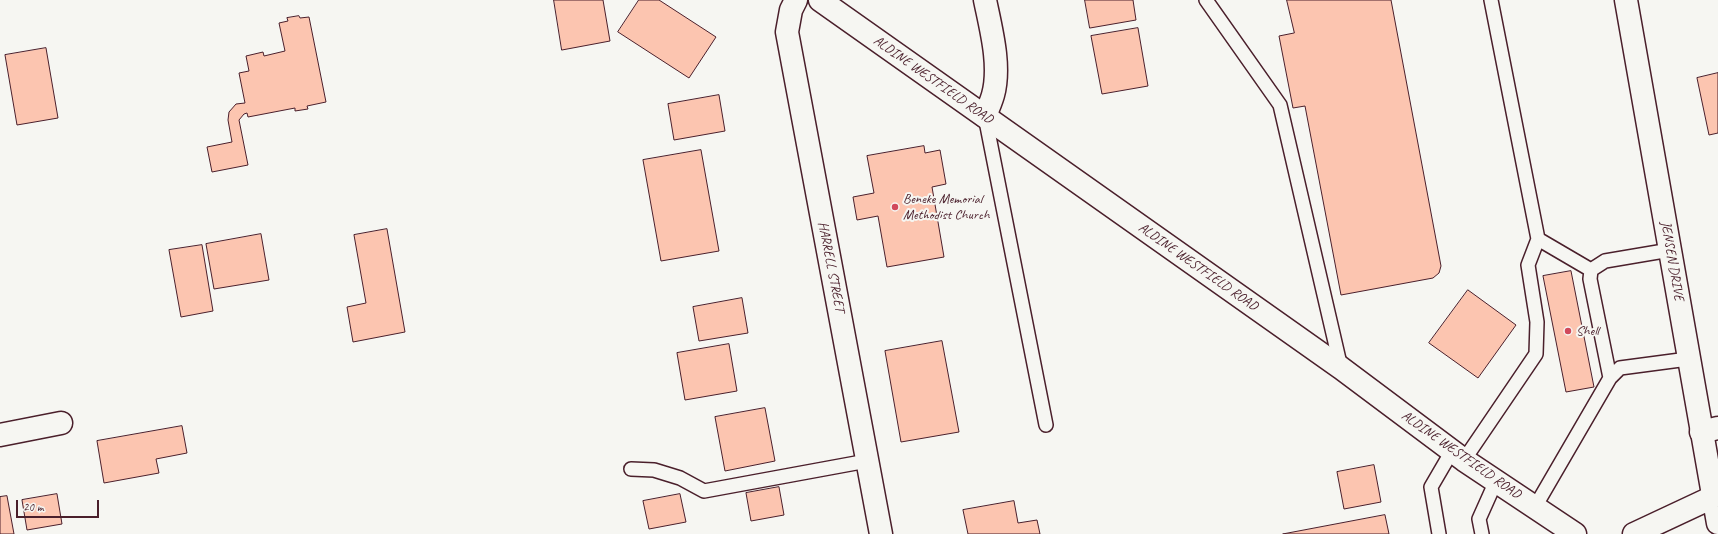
<!DOCTYPE html>
<style>
body{margin:0}
#map{position:relative;width:1718px;height:534px;overflow:hidden;background:#f6f6f2;font-family:Caveat,sans-serif}
canvas{display:block}
.scale{position:absolute;left:16px;top:500px;width:83px;height:18px;box-sizing:border-box;border:2px solid #4a1f2b;border-top:0;padding-left:5px;font-size:12px;line-height:14px;white-space:nowrap;color:#4a1f2b;-webkit-text-stroke:3px #f6f6f2;paint-order:stroke}
</style>
<div id="map">
<canvas width="1718" height="534"></canvas>
<div class="scale">20 m</div>
</div>
<script>
const c = document.querySelector('canvas').getContext('2d');
c.lineJoin = 'round';
function fillPath(path, color) {
  c.fillStyle = color;
  c.fill(path, 'evenodd');
}
function stroke(path, color, width, dash) {
  c.strokeStyle = color;
  c.lineWidth = width;
  c.lineCap = dash ? 'butt' : 'round';
  c.setLineDash(dash || []);
  c.stroke(path);
}
function write(font, color, halo, rows, align = 'center') {
  c.font = font + ' Caveat,sans-serif';
  c.lineWidth = 4;
  c.setLineDash([]);
  c.textBaseline = 'middle';
  c.strokeStyle = halo;
  c.fillStyle = color;
  for (const [text, x, y, turn = 0] of rows) {
    c.save();
    c.translate(x, y);
    c.rotate((+turn || 0) * Math.PI / 180);
    c.textAlign = isNaN(turn) ? turn : align;
    if (halo) c.strokeText(text, 0, 0);
    c.fillText(text, 0, 0);
    c.restore();
  }
}
const building = new Path2D(`
 M554,0H603L610,41L562,50Z
 M639,0H659L716,37L689,78L618,32Z
 M1085,0H1133L1136,20L1090,28Z
 M1287,0H1391L1441,266L1439,273L1433,278L1341,295L1305,106L1293,108L1279,36L1294,33Z
 M299,16L300,18L309,17L326,102L307,106L308,109L295,111V108L248,117L247,113L244,114L239,120L248,165L212,172L207,147L232,142L228,120L229,112L236,104L245,103L239,73L249,71L246,56L263,52L264,56L285,51L279,23L288,21L287,18Z
 M1138,28L1148,86L1102,94L1091,36Z
 M46,48L58,118L17,125L5,55Z
 M1718,73V133L1709,135L1697,78Z
 M719,95L725,131L674,140L668,104Z
 M924,146L925,153L940,150L946,184L932,187L944,257L887,267L878,216L857,220L853,197L874,193L867,156Z
 M701,150L719,251L661,261L643,160Z
 M387,229L405,332L353,342L347,307L366,303L354,235Z
 M261,234L269,280L214,289L206,244Z
 M202,245L213,311L181,317L169,250Z
 M1571,271L1594,387L1566,392L1543,276Z
 M1468,290L1516,325L1478,378L1429,343Z
 M742,298L748,333L699,341L693,307Z
 M942,341L959,432L901,442L885,351Z
 M729,344L737,391L685,400L677,353Z
 M765,408L775,461L725,471L715,417Z
 M182,426L187,453L156,459L159,473L104,483L97,441Z
 M1374,465L1381,502L1344,509L1337,472Z
 M779,487L784,515L751,521L746,493Z
 M57,494L62,524L27,530L22,500Z
 M680,494L686,522L649,529L643,501Z
 M7,496L14,534H0V497Z
 M1014,501L1018,523L1037,520L1040,534H968L963,510Z
 M1385,515L1389,534H1283Z`);
const lane = new Path2D(`
 M1206,0L1280,105L1341,368
 M985,116L1046,425
 M1538,239L1591,270
 M1610,378L1590,279L1591,270L1605,261L1670,250
 M1464,460L1536,354L1537,322L1528,265L1538,239L1491,0
 M631,469L654,470L680,478L704,491L867,461
 M1535,507L1610,378L1620,368L1688,359
 M1439,534L1431,487L1452,451
 M1482,534L1479,519L1496,481`);
const street = new Path2D(`
 M796,0L791,10L787,32L881,534
 M985,0C991,29 1001,66 993,95C991,102 988,109 985,116
 M1701,432L1718,428
 M0,435L61,423`);
const secondary = new Path2D(`
 M820,0L1341,368L1464,460L1575,534
 M1626,0L1718,523
 M1634,534L1713,497`);
const markers = [
 [895,207,4,"#d1495b"],
 [1568,331,4,"#d1495b"]
];
const streetNames = [
 ["ALDINE WESTFIELD ROAD",933,80,35],
 ["JENSEN DRIVE",1672,261,80],
 ["HARRELL STREET",831,267,79],
 ["ALDINE WESTFIELD ROAD",1198,267,35],
 ["ALDINE WESTFIELD ROAD",1461,455,35]
];
const poiNames = [
 ["Beneke Memorial",903,199],
 ["Methodist Church",903,215],
 ["Shell",1576,331]
];
fillPath(building, '#fcc5b0');
stroke(building, '#4a1f2b', 1);
stroke(lane, '#4a1f2b', 16);
stroke(street, '#4a1f2b', 25);
stroke(secondary, '#4a1f2b', 25);
stroke(lane, '#f6f6f2', 13);
stroke(street, '#f6f6f2', 22);
stroke(secondary, '#f6f6f2', 22);
for (const [x, y, r, color] of markers) {
  const dot = new Path2D();
  dot.arc(x, y, r, 0, 2 * Math.PI);
  c.fillStyle = color;
  c.fill(dot);
  stroke(dot, '#f6f6f2', 1.5);
}
write('14px', '#4a1f2b', '#f6f6f2', streetNames);
write('14px', '#4a1f2b', '#f6f6f2', poiNames, 'left');
</script>
